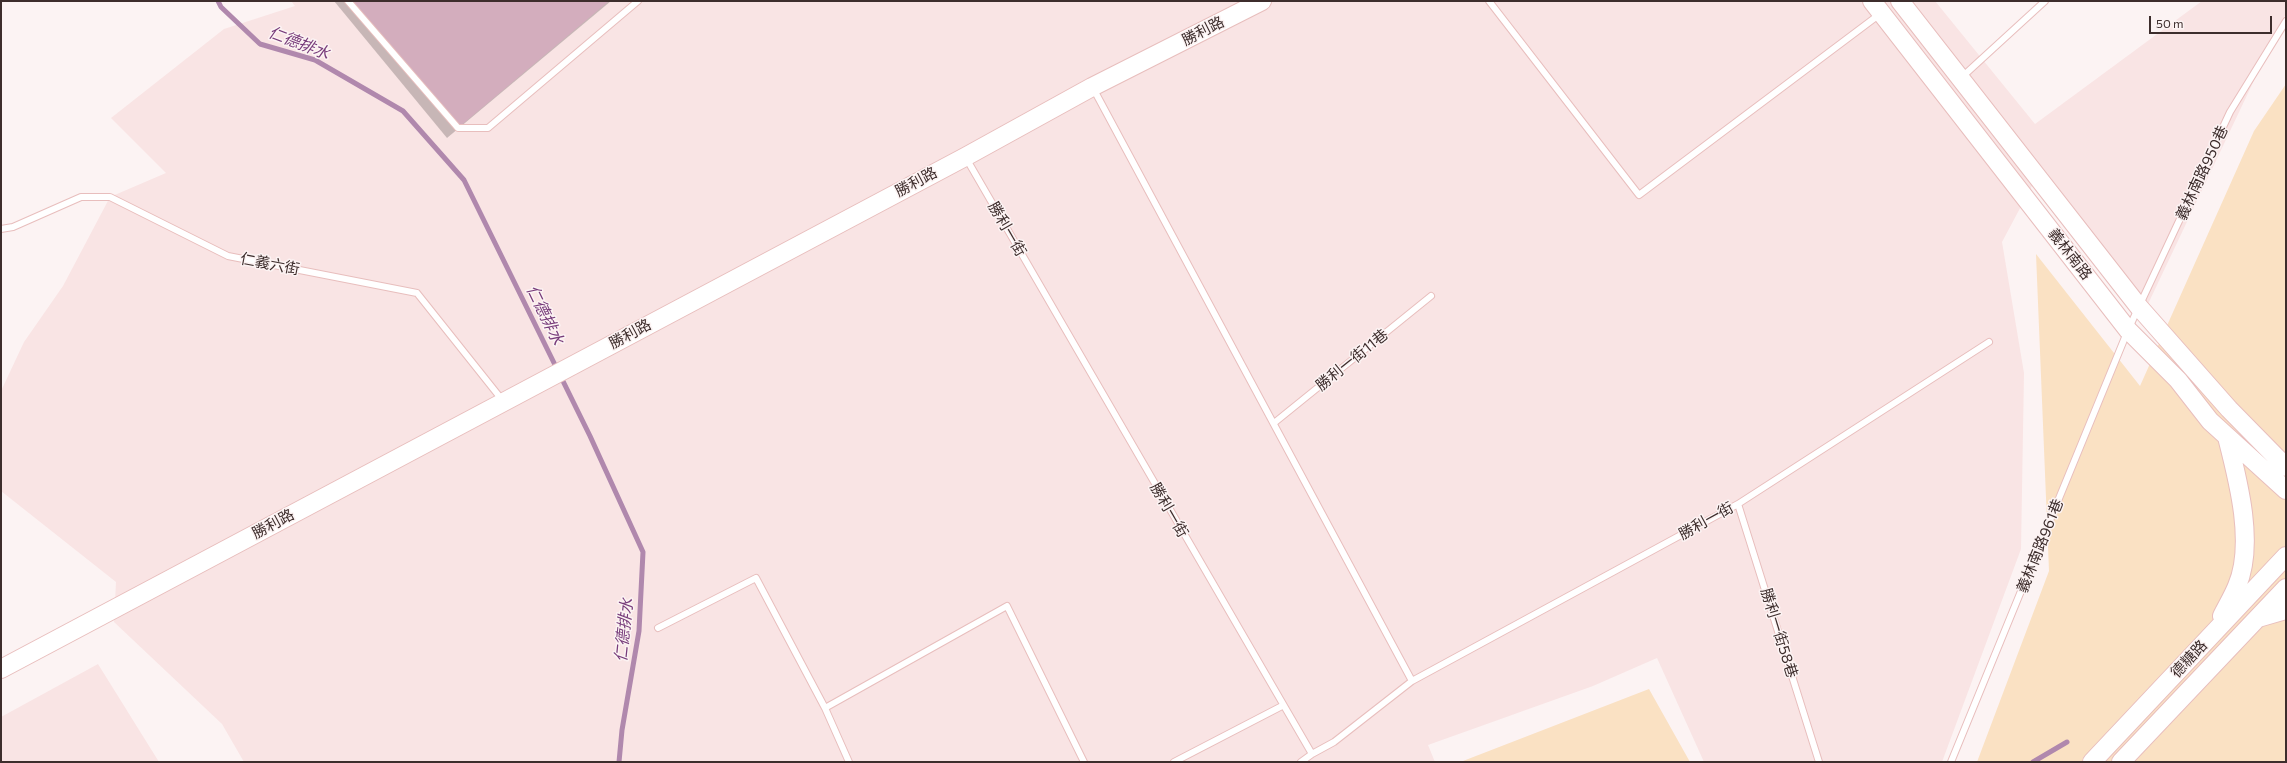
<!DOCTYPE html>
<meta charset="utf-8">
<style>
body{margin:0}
#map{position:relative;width:2287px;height:763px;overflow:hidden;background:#fcf3f3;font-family:Commissioner,sans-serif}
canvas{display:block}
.frame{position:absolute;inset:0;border:2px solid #3d2d2c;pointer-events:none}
.scale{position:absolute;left:2149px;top:16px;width:123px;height:18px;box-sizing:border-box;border:2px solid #3d2d2c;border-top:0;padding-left:5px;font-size:12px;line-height:14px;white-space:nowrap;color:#3d2d2c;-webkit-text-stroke:3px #fcf3f3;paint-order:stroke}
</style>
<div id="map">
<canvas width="2287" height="763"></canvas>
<div class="frame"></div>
<div class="scale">50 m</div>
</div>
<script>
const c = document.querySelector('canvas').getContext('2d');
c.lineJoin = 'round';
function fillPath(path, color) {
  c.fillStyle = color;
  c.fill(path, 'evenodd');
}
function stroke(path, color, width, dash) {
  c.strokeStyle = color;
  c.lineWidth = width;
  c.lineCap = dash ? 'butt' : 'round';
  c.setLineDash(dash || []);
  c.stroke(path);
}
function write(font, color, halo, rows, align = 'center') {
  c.font = font + ' Commissioner,"Noto Sans TC",sans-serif';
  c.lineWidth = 3;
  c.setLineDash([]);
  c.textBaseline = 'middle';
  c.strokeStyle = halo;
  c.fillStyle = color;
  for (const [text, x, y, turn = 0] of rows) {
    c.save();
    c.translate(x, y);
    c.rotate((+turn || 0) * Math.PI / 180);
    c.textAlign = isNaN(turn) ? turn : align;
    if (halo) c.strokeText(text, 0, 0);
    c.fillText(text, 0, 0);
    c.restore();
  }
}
const built = new Path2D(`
 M291,1H1935L2035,124L2202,1H2286V13L2148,304L2042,167L2002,242L2024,373L2021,549L1942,762H1704L1657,658L1593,686L1428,745L1435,762H244L222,724L114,622L116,582L1,491V391L24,342L63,286L110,197L166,173L111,118L224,29L295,6Z
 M98,664L159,762H1V717Z`);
const green = new Path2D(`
 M2286,84V762H1977L2049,571L2036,254L2140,386L2254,131Z
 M1649,689L1690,762H1463V761Z`);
const shadow = new Path2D(`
 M334,1H611L447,138Z`);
const stream = new Path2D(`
 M218,1L221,7L260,44L315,60L403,111L464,180L590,436L643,552L639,631L622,730L619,762
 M2033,762L2067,742`);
const building = new Path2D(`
 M352,1H609L458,128Z`);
const lane = new Path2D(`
 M348,1L458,128H488L638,1
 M1489,1L1639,195L1880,14
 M1962,77L2045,1
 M1093,88L1412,681
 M966,158L1312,754L1334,742L1412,681L1738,504L1989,342
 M1,229L13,227L81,197H110L228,256L417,293L503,401
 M1274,423L1431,296
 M1738,504L1819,762
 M658,628L756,578L825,708L849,762
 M825,708L1007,606L1084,762
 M1174,762L1282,706
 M1301,762L1312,754
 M1951,762L2128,330L2230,112L2286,21`);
const secondary = new Path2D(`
 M1872,1L2128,330L2178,380L2210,421L2286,490
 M1900,1L2139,307L2229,409L2286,467
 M2222,616C2227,606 2233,596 2237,586C2255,544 2238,480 2227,437
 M2258,618L2286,610
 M1,669L965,157L1092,87L1262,1
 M2092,762L2286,556
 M2121,762L2286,588`);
const streetNames = [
 ["勝利路",1203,31,-27],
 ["義林南路950巷",2202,173,-65],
 ["勝利路",916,182,-28],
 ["勝利一街",1007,229,60],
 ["義林南路",2070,254,52],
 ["仁義六街",270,264,11],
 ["勝利路",630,334,-28],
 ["勝利一街11巷",1352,360,-39],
 ["勝利一街",1169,510,60],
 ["勝利一街",1706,521,-29],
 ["勝利路",273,524,-28],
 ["義林南路961巷",2040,546,-68],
 ["勝利一街58巷",1779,633,73],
 ["德糖路",2189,659,-47]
];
const waterNames = [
 ["仁德排水",299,43,21],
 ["仁德排水",545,315,64],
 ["仁德排水",624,630,-84]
];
fillPath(built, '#f9e4e4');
fillPath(green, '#fae1c3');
fillPath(shadow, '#0003');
stroke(stream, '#b088ad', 5);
fillPath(building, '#d3adbd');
stroke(lane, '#e8bebd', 8);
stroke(secondary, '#e8bebd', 20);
stroke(lane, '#fff', 6);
stroke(secondary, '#fff', 18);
write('15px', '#3d2d2c', '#fcf3f3', streetNames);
write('italic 16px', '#773b7a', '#fcf3f3', waterNames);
</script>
